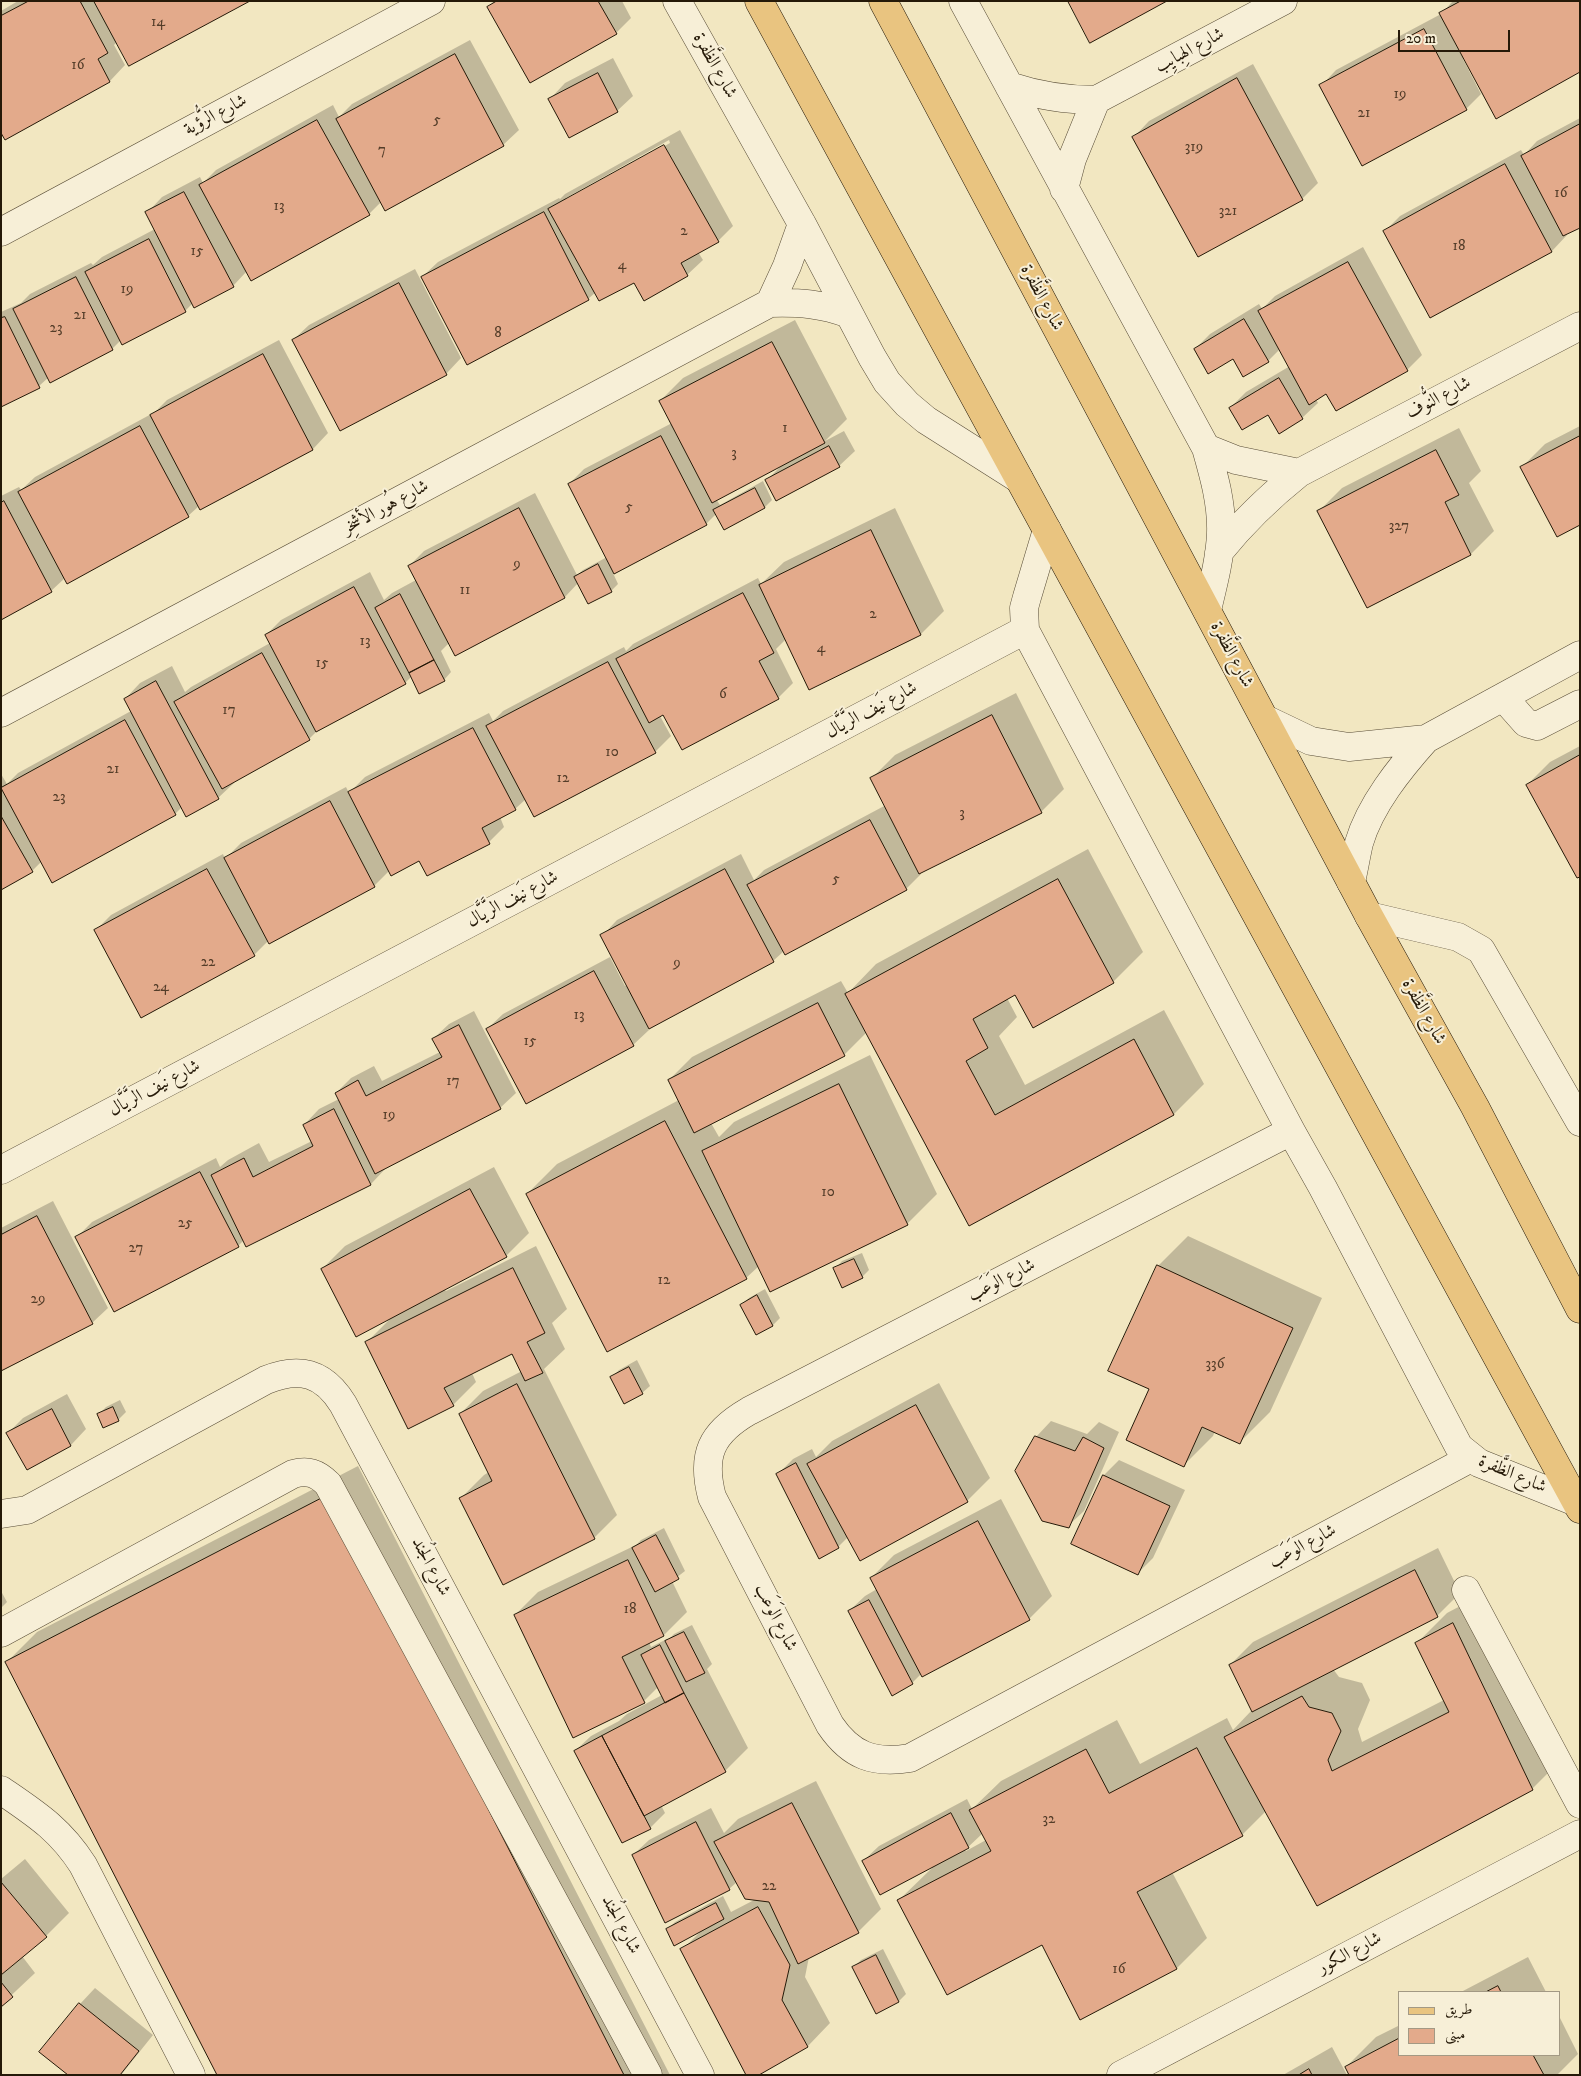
<!DOCTYPE html>
<meta charset="utf-8">
<style>
body{margin:0}
#map{position:relative;width:1581px;height:2076px;overflow:hidden;background:#f2e7c1;font-family:"IM FELL DW Pica",Amiri,serif}
canvas{display:block}
.frame{position:absolute;inset:0;border:2px solid #251908;pointer-events:none}
.legend{position:absolute;left:1398px;top:1991px;width:162px;height:65px;box-sizing:border-box;background:#f7efd7;border:1px solid #a39984;margin:0;padding:6px 9px;list-style:none;font-size:15px;color:#251908}
.legend li{display:flex;align-items:center;gap:10px;height:25px}
.legend b{width:25px;border:1px solid #a39984}
.scale{position:absolute;left:1398px;top:30px;width:112px;height:22px;box-sizing:border-box;border:2px solid #251908;border-top:0;padding-left:6px;font-size:15px;line-height:18px;white-space:nowrap;color:#251908;-webkit-text-stroke:4px #f7efd7;paint-order:stroke}
</style>
<div id="map">
<canvas width="1581" height="2076"></canvas>
<div class="frame"></div>
<ul class="legend">
<li><b style="height:6px;background:#e9c480"></b>طريق</li>
<li><b style="height:14px;background:#e3aa8b"></b>مبنى</li>
</ul>
<div class="scale">20 m</div>
</div>
<script>
const c = document.querySelector('canvas').getContext('2d');
c.lineJoin = 'round';
function fillPath(path, color) {
  c.fillStyle = color;
  c.fill(path, 'evenodd');
}
function stroke(path, color, width, dash) {
  c.strokeStyle = color;
  c.lineWidth = width;
  c.lineCap = dash ? 'butt' : 'round';
  c.setLineDash(dash || []);
  c.stroke(path);
}
function write(font, color, halo, rows, align = 'center') {
  c.font = font + ' "IM FELL DW Pica",Amiri,serif';
  c.lineWidth = 4;
  c.setLineDash([]);
  c.textBaseline = 'middle';
  c.strokeStyle = halo;
  c.fillStyle = color;
  for (const [text, x, y, turn = 0] of rows) {
    c.save();
    c.translate(x, y);
    c.rotate((+turn || 0) * Math.PI / 180);
    c.textAlign = isNaN(turn) ? turn : align;
    if (halo) c.strokeText(text, 0, 0);
    c.fillText(text, 0, 0);
    c.restore();
  }
}
const shadow = new Path2D(`
 M18,1H247L117,42L114,45L125,65L110,81L6,138L1,130V11Z
 M494,1H622L631,18L616,33L489,7Z
 M1453,1H1580L1463,59L1481,94L1466,109L1321,86L1336,70L1441,14Z
 M470,40L519,130L503,145L381,202L369,214L247,271L233,286L193,303L185,311L121,340L112,349L49,377L39,386L1,406V312L21,303L30,294L91,263L93,265L102,257L155,229L147,213L162,197L200,177L203,183L216,170L333,105L339,117L352,104Z
 M613,58L633,96L617,111L550,99L565,83Z
 M1253,64L1318,183L1302,199L1198,255L1134,137L1149,121Z
 M1580,118V226L1566,234L1567,235L1552,251L1431,316L1385,231L1400,216L1521,150L1524,155L1537,141Z
 M680,130L733,226L718,241L698,252L703,260L687,275L634,281L596,292L588,299L422,277L438,262L559,198L560,199L565,194ZM669,140L670,143L566,201V198Z
 M1363,247L1422,355L1407,370L1327,393L1316,399L1318,403L1302,418L1230,408L1246,392L1290,366L1280,349L1268,361L1244,375L1233,357L1195,349L1210,334L1259,304L1262,309L1275,296Z
 M415,269L461,358L446,374L293,340L309,325Z
 M795,320L847,419L825,441L844,431L855,451L839,466L766,481L782,465L716,499L720,505L763,481L772,500L765,507L724,529L716,514L706,524L613,573L618,584L611,591L578,583L565,597L455,654L449,643L441,651L451,672L444,680L412,676L405,683L319,729L309,739L233,781L234,783L218,798L182,807L175,814L42,861L32,871L1,889V774L7,784L18,773L131,711L125,699L140,683L172,666L185,692L191,687L270,643L266,635L281,620L370,572L384,600L392,593L416,580L409,566L424,551L535,493L577,575L583,570L607,557L569,484L584,469L672,423L660,401L683,378Z
 M279,340L328,433L313,449L200,509L199,506L188,516L65,578L51,591L1,618V496L19,487L21,490L35,477L155,412L167,400Z
 M1580,426V524L1522,467L1545,444Z
 M1459,428L1481,471L1469,483L1494,531L1471,554L1367,606L1319,511L1342,488Z
 M895,508L944,611L921,634L810,688L786,639L776,649L793,683L778,698L664,714L660,716L671,736L655,752L526,799L515,809L500,817L504,827L489,842L420,860L389,871L374,886L270,942L269,940L254,955L95,931L111,915L223,854L225,859L241,843L346,787L349,793L365,777L489,713L493,721L503,711L624,647L626,651L633,644L758,578L761,584L784,562Z
 M1016,693L1064,789L1041,812L921,872V874L906,889L784,951L773,961L648,1028L649,1030L633,1045L487,1029L503,1014L610,957L625,986L627,985L602,936L617,920L741,854L754,880L764,870L886,805L872,778L895,755Z
 M1580,746V875L1527,785L1550,762Z
 M1088,849L1143,952L1113,982L1016,994L1007,998L1017,1017L999,1036L1025,1085L1164,1010L1204,1084L1174,1114L970,1224L867,1032L844,1055L711,1123L719,1137L734,1122L870,1055L937,1194L907,1224L759,1266L746,1278L527,1194L557,1164L679,1100L669,1080L692,1057L841,981L848,993L876,964Z
 M474,1011L516,1093L500,1108L386,1168L371,1184L247,1245L244,1240L238,1246L77,1237L92,1222L216,1158L220,1167L228,1160L259,1143L269,1162L312,1141L304,1125L319,1109L339,1099L336,1093L351,1078L374,1066L382,1081L440,1052L433,1039L449,1024Z
 M494,1167L529,1233L506,1256L444,1289L446,1291L536,1246L567,1309L552,1323L565,1349L544,1369L617,1515L594,1538L461,1498L484,1475L489,1472L460,1414L483,1391L522,1371L512,1353L472,1373L476,1382L453,1405L367,1342L391,1318L322,1269L345,1246Z
 M53,1201L108,1308L92,1323L1,1370V1228Z
 M1188,1236L1322,1298L1270,1412L1240,1442L1215,1431L1213,1436L1183,1466L1151,1389L1158,1266Z
 M862,1253L869,1270L862,1277L835,1269L842,1261Z
 M765,1289L780,1318L773,1325L756,1334L741,1305L749,1298Z
 M637,1360L650,1386L642,1393L612,1377L619,1370Z
 M939,1383L990,1478L967,1501L860,1560L848,1537L838,1547L778,1474L793,1459L812,1449L816,1457L832,1441Z
 M67,1394L86,1429L71,1445L27,1468L8,1433L23,1418Z
 M120,1400L126,1412L118,1420L99,1414L106,1407Z
 M1051,1421L1087,1434L1099,1422L1119,1432L1084,1511L1068,1526L1036,1437Z
 M1119,1460L1185,1490L1153,1558L1137,1574L1072,1543L1104,1475Z
 M358,1466L670,2075H218L7,1662L37,1632Z
 M1001,1499L1052,1596L1029,1619L921,1674L912,1683L849,1611L865,1596L877,1589L871,1578L894,1555Z
 M664,1528L685,1571L672,1581L687,1612L664,1635L649,1642L651,1647L667,1639L668,1640L674,1634L692,1625L712,1664L707,1669L748,1748L725,1771L661,1805L665,1813L650,1828L575,1751L591,1736L619,1721L627,1714L662,1695L658,1687L644,1701L515,1615L538,1592L636,1545L641,1540Z
 M1438,1548L1460,1593L1437,1616L1333,1669L1339,1677L1362,1683L1370,1700L1358,1729L1362,1742L1444,1700L1417,1643L1447,1613L1483,1594L1562,1759L1532,1789L1266,1811L1242,1835L1172,1872L1207,1938L1177,1968L1081,2018L1042,1943L899,1900L932,1868L863,1861L879,1846L967,1799L972,1809L1001,1781L1117,1720L1140,1764L1227,1718L1233,1730L1252,1710L1230,1665L1253,1642ZM983,1833L986,1840L966,1851L965,1850Z
 M1,1591L7,1602L1,1608Z
 M816,1781L881,1909L858,1932L809,1957L805,1977L830,2023L808,2046L682,1950L700,1932L668,1929L675,1922L723,1896L731,1912L756,1899L737,1882L729,1889L633,1855L649,1840L711,1808L724,1833L738,1819Z
 M25,1859L69,1913L46,1936L22,1956L35,1973L1,2005V1879Z
 M883,1949L906,1994L899,2001L854,1967L861,1960Z
 M1528,1957L1546,1992H1461Z
 M95,1988L153,2035L121,2075H70L80,2004Z
 M1560,2018L1578,2054L1557,2075H1350L1346,2067L1376,2037L1400,2025V2055H1560Z
 M1332,2047L1347,2075H1283Z`);
const building = new Path2D(`
 M29,1H80L108,53L98,59L110,82L5,140L1,133V16Z
 M94,1H250L129,66Z
 M497,1H598L617,34L530,83L487,7Z
 M1068,1H1167L1090,43Z
 M1461,1H1580V72L1496,119L1439,13Z
 M1424,29L1467,110L1362,166L1319,85Z
 M455,54L504,146L385,211L336,119Z
 M598,73L618,112L569,138L548,99Z
 M1237,78L1303,200L1198,257L1132,137Z
 M317,120L370,215L251,281L199,185Z
 M1580,124V228L1563,236L1521,156Z
 M664,145L719,242L681,263L688,276L644,301L634,283L599,301L548,209Z
 M1505,164L1552,252L1430,318L1383,231Z
 M184,192L234,287L194,308L145,212Z
 M544,212L589,300L467,365L421,277Z
 M149,239L186,312L122,345L85,272Z
 M1348,262L1408,371L1336,411L1326,394L1309,405L1258,311Z
 M76,277L113,350L50,383L13,309Z
 M399,283L447,375L340,431L292,340Z
 M5,317L40,388L1,407V318Z
 M1244,319L1269,362L1243,377L1233,359L1208,374L1194,349Z
 M772,342L825,443L712,503L659,401Z
 M263,354L313,450L200,510L150,415Z
 M1279,378L1303,419L1279,434L1268,415L1242,430L1229,408Z
 M140,426L189,517L67,584L18,492Z
 M661,436L707,525L614,574L568,484Z
 M1580,436V525L1557,537L1520,467Z
 M829,446L840,467L776,501L765,480Z
 M1436,450L1459,495L1445,502L1471,555L1367,608L1317,511Z
 M755,488L765,508L724,530L713,510Z
 M4,501L52,592L1,620V503Z
 M519,508L565,598L455,656L408,566Z
 M871,530L921,635L809,690L759,585Z
 M598,564L612,592L588,604L574,577Z
 M354,587L406,684L316,732L265,635Z
 M743,593L774,653L759,661L779,699L682,750L663,715L649,723L616,659Z
 M400,594L434,660L409,673L375,608Z
 M262,653L310,740L222,789L174,702Z
 M434,660L445,681L419,694L409,673Z
 M608,662L656,753L534,817L486,726Z
 M156,681L219,799L186,817L124,699Z
 M992,715L1042,813L919,874L870,778Z
 M125,720L176,815L52,883L1,788Z
 M473,728L516,810L482,828L490,844L427,876L419,861L391,876L348,792Z
 M1580,755V877L1577,878L1526,785Z
 M330,801L375,887L269,944L224,858Z
 M1,816L33,872L1,890Z
 M870,820L907,890L785,955L747,885Z
 M207,869L255,956L141,1018L94,930Z
 M725,869L774,962L649,1029L600,935Z
 M1058,879L1114,983L1033,1028L1015,995L973,1019L988,1048L966,1061L995,1115L1134,1039L1174,1115L969,1226L845,994Z
 M594,971L634,1046L526,1104L486,1029Z
 M818,1003L845,1056L694,1133L668,1080Z
 M459,1025L501,1109L375,1174L335,1093L358,1080L366,1096L442,1057L432,1039Z
 M839,1084L908,1225L770,1292L702,1151Z
 M334,1109L371,1185L246,1247L211,1175L244,1158L253,1177L313,1146L303,1125Z
 M665,1121L747,1279L607,1352L526,1194Z
 M200,1172L239,1247L114,1312L75,1237Z
 M470,1189L507,1257L356,1337L321,1269Z
 M37,1216L93,1324L1,1371V1235Z
 M854,1259L863,1278L842,1288L833,1268Z
 M1157,1265L1293,1328L1240,1444L1202,1427L1184,1467L1126,1440L1149,1389L1108,1371Z
 M513,1268L545,1333L527,1342L543,1373L525,1381L512,1354L444,1388L454,1406L408,1429L365,1342Z
 M757,1295L773,1326L756,1335L740,1305Z
 M629,1367L643,1394L624,1404L610,1377Z
 M517,1384L595,1539L503,1585L459,1498L492,1481L459,1414Z
 M916,1405L968,1502L860,1561L807,1464Z
 M113,1407L119,1421L103,1428L97,1414Z
 M52,1409L71,1446L27,1470L6,1433Z
 M1035,1436L1075,1451L1083,1437L1104,1448L1069,1528L1042,1521L1015,1471Z
 M796,1463L839,1548L819,1559L776,1474Z
 M1103,1475L1170,1506L1138,1575L1071,1544Z
 M328,1495L624,2075H217L5,1662Z
 M978,1521L1030,1620L922,1677L870,1578Z
 M656,1535L679,1579L655,1592L632,1548Z
 M628,1560L664,1636L622,1657L645,1703L573,1738L514,1615Z
 M1415,1570L1438,1617L1252,1712L1229,1665Z
 M869,1600L913,1684L892,1696L848,1611Z
 M1453,1623L1533,1790L1317,1906L1224,1737L1302,1696L1309,1707L1332,1713L1341,1731L1328,1760L1332,1771L1449,1712L1415,1643Z
 M684,1632L705,1673L686,1682L665,1641Z
 M660,1645L684,1693L665,1703L641,1655Z
 M684,1693L726,1772L644,1816L602,1736Z
 M602,1736L651,1829L622,1843L574,1751Z
 M1197,1748L1243,1836L1137,1892L1177,1969L1080,2020L1042,1945L947,1995L897,1900L991,1851L969,1810L1086,1749L1109,1793Z
 M792,1803L859,1933L798,1964L769,1902L745,1899L714,1842Z
 M951,1813L969,1848L880,1895L862,1861Z
 M696,1822L730,1890L665,1923L632,1855Z
 M1,1882L47,1937L1,1975Z
 M716,1903L724,1919L674,1946L666,1929Z
 M758,1907L790,1965L782,2000L808,2047L759,2075H746L680,1949Z
 M876,1955L899,2002L876,2014L852,1967Z
 M1,1982L13,1997L1,2007Z
 M1498,1986L1501,1992H1486Z
 M79,2003L139,2051L120,2075H68L39,2052Z
 M1400,2038V2055H1533L1544,2075H1349L1345,2067Z
 M1309,2069L1312,2075H1299Z`);
const minor = new Path2D(`
 M677,1L802,224L872,357L887,382L907,404L926,420L1019,479
 M963,1L1206,448C1214,476 1222,504 1221,533C1220,559 1213,585 1207,610
 M1009,86C1039,96 1065,100 1096,100L1283,1
 M1064,189L1072,159L1096,100
 M1,232L431,1
 M770,303L787,266L802,224
 M1206,448L1236,460L1299,473
 M1047,530L1027,597L1024,608L1025,630L1291,1131L1323,1188L1459,1447L1479,1463L1576,1502
 M1219,552C1243,522 1269,497 1299,473L1580,326
 M1503,697L1526,723L1537,726L1580,704
 M1,713L770,303C799,302 823,304 849,314
 M1265,719L1311,741L1349,747L1426,739L1580,655
 M1351,882C1354,869 1356,856 1359,843C1370,805 1400,768 1426,739
 M1369,916L1458,937L1481,950L1580,1122
 M1291,1131L749,1411C711,1433 701,1455 712,1497L830,1725C851,1756 874,1764 910,1758L1471,1458
 M1,1170L1025,630
 M1,1514L27,1510L266,1380C300,1366 324,1373 343,1404L700,2075
 M1466,1590L1580,1804
 M1,1633L293,1474C308,1470 317,1473 328,1484L648,2075
 M1,1790C36,1814 60,1829 83,1865L191,2075
 M1121,2075L1580,1834`);
const major = new Path2D(`
 M759,1L1580,1509
 M883,1L1369,916L1475,1107L1580,1309`);
const numberNames = [
 ["14",158,23],
 ["16",78,66],
 ["19",1400,95],
 ["21",1364,114],
 ["5",437,121],
 ["319",1194,148],
 ["7",382,151],
 ["16",1561,194],
 ["13",279,207],
 ["321",1228,212],
 ["2",684,232],
 ["18",1459,247],
 ["15",197,252],
 ["4",622,266],
 ["19",127,290],
 ["21",80,316],
 ["23",56,329],
 ["8",498,334],
 ["1",785,429],
 ["3",734,454],
 ["5",629,508],
 ["327",1399,527],
 ["9",517,565],
 ["11",465,591],
 ["2",873,615],
 ["13",365,642],
 ["4",821,649],
 ["15",322,664],
 ["6",723,695],
 ["17",229,711],
 ["10",612,753],
 ["21",113,770],
 ["12",563,779],
 ["23",59,798],
 ["3",962,814],
 ["5",836,880],
 ["22",208,963],
 ["9",677,964],
 ["24",161,988],
 ["13",579,1016],
 ["15",530,1042],
 ["17",453,1082],
 ["19",389,1116],
 ["10",828,1193],
 ["25",185,1224],
 ["27",136,1249],
 ["12",664,1281],
 ["29",38,1300],
 ["336",1215,1365],
 ["18",630,1610],
 ["32",1049,1820],
 ["22",769,1887],
 ["16",1119,1970]
];
const streetNames = [
 ["شارع الهِبايِب",1190,51,-28],
 ["شارع الظَّفرة",714,66,61],
 ["شارع الرُّؤية",216,116,-28],
 ["شارع الظَّفرة",1041,298,62],
 ["شارع النُّوف",1439,399,-28],
 ["شارع هُور الأشخِر",386,508,-28],
 ["شارع الظَّفرة",1231,655,62],
 ["شارع نَيف الرَّيَّال",872,711,-28],
 ["شارع نَيف الرَّيَّال",513,900,-28],
 ["شارع الظَّفرة",1423,1012,61],
 ["شارع نَيف الرَّيَّال",155,1089,-28],
 ["شارع الوَعَب",1002,1281,-27],
 ["شارع الظَّفرة",1512,1475,23],
 ["شارع الوَعَب",1303,1547,-28],
 ["شارع الجُند",430,1567,62],
 ["شارع الوَعَب",775,1618,63],
 ["شارع الجُند",620,1925,62],
 ["شارع الكور",1350,1954,-28]
];
fillPath(shadow, '#0003');
fillPath(building, '#e3aa8b');
stroke(building, '#251908', 1);
stroke(minor, '#584c36', 29);
stroke(major, '#251908', 29);
stroke(minor, '#f7efd7', 28);
stroke(major, '#e9c480', 28);
write('15px', '#543d29', null, numberNames);
write('18px', '#251908', '#f7efd7', streetNames);
</script>
